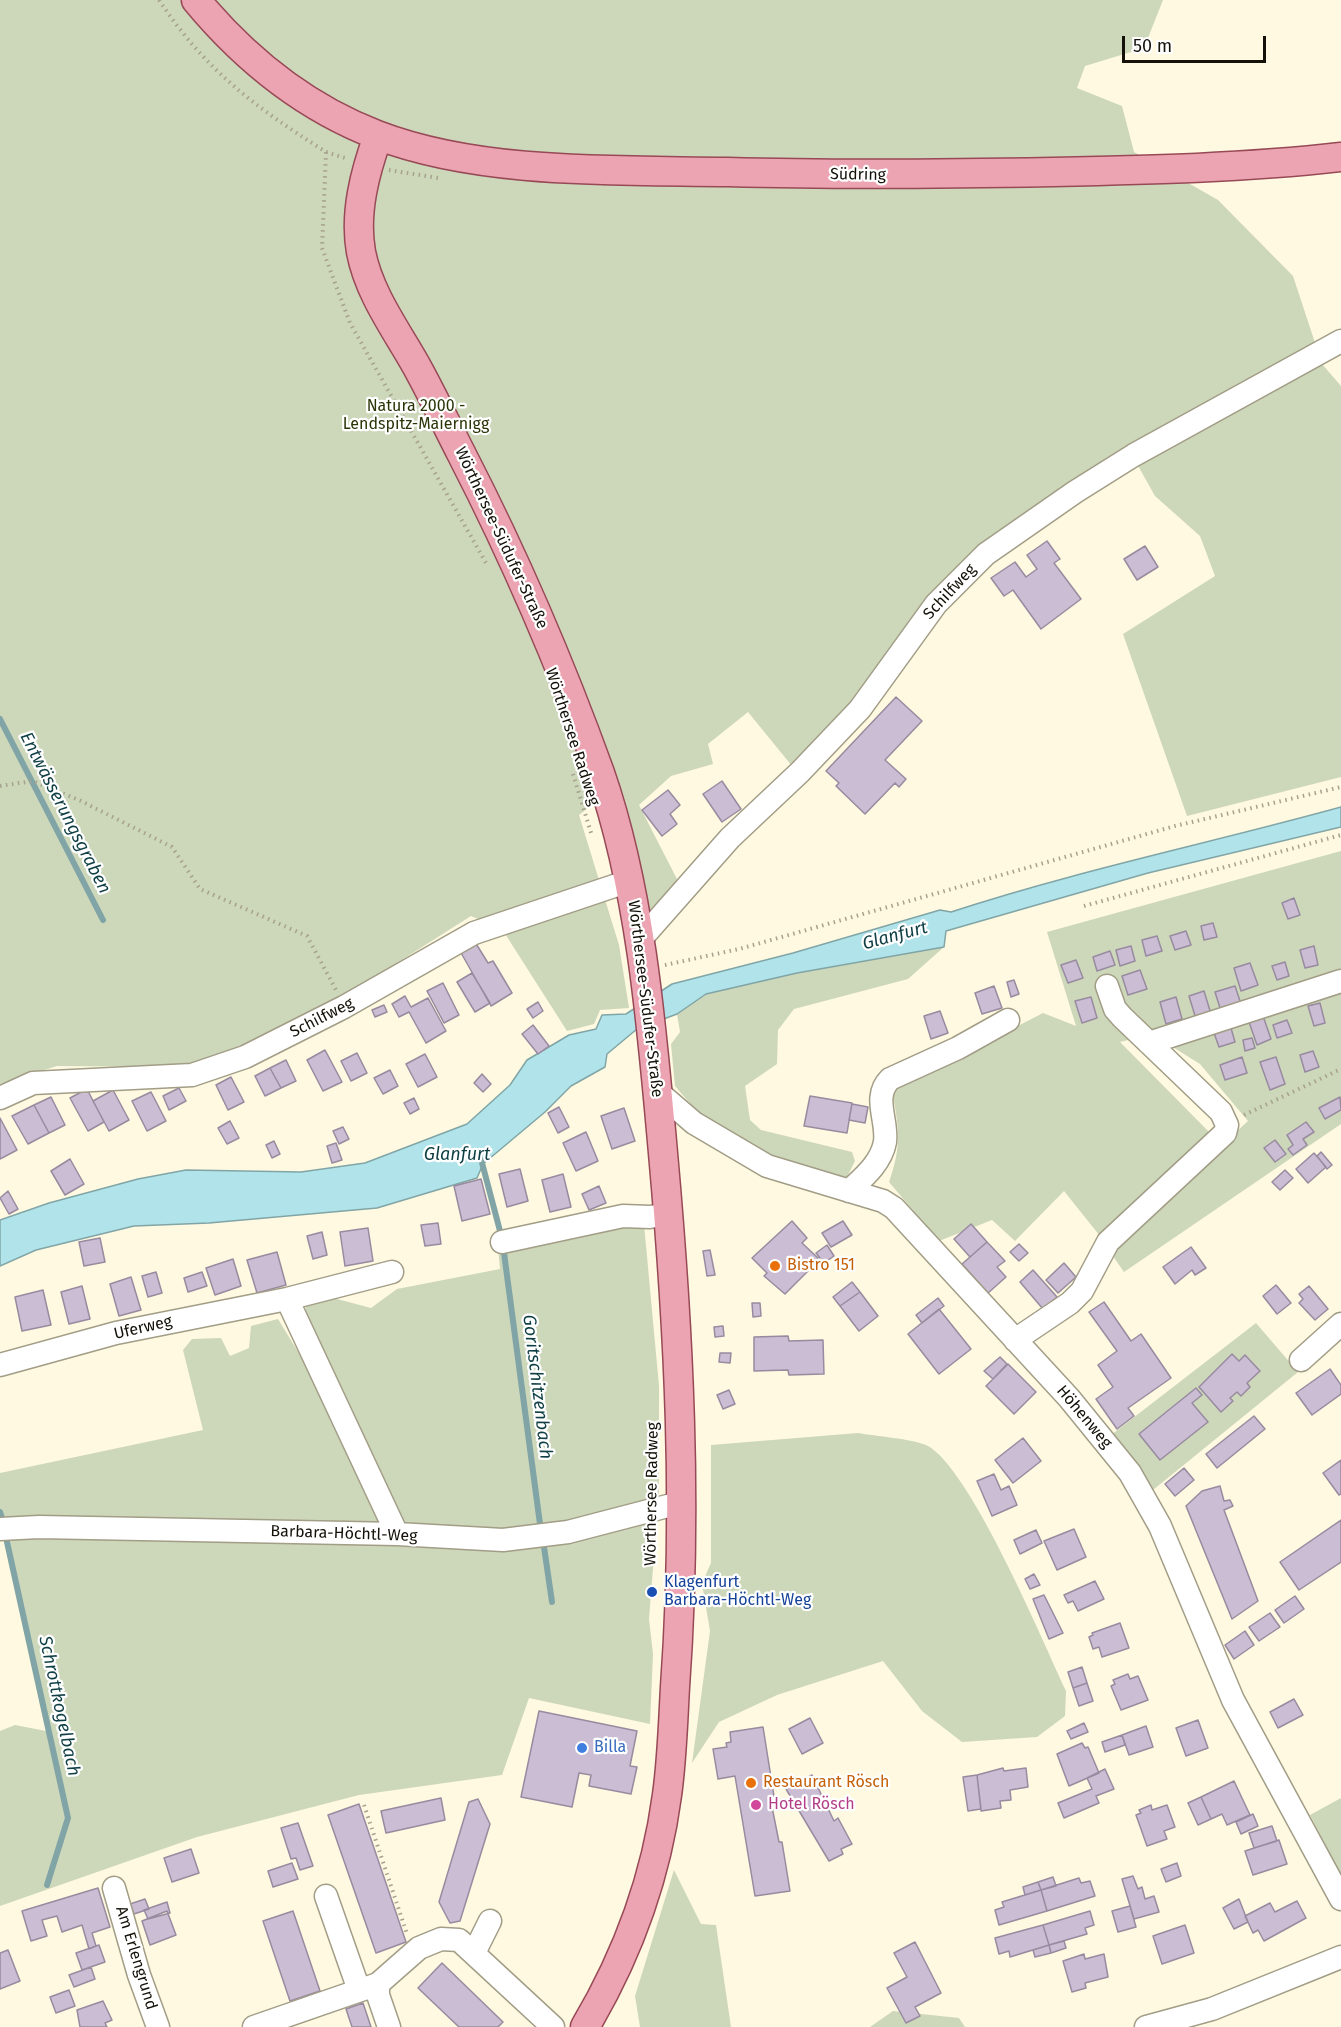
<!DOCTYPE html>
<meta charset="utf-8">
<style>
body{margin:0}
#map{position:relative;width:1341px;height:2027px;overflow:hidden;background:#fef9e0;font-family:"Fira Sans",sans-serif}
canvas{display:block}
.scale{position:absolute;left:1122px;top:36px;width:144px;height:27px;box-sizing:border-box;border:3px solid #131108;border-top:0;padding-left:8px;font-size:18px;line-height:21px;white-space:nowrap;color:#131108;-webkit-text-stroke:4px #fff;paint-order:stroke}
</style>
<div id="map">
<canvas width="1341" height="2027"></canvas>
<div class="scale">50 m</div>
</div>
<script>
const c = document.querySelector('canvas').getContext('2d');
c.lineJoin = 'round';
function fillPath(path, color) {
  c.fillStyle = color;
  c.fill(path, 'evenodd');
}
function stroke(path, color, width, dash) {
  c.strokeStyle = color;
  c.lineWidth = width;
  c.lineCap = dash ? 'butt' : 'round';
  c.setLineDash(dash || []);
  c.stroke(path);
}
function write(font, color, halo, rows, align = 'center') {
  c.font = font + ' "Fira Sans",sans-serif';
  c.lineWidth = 4.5;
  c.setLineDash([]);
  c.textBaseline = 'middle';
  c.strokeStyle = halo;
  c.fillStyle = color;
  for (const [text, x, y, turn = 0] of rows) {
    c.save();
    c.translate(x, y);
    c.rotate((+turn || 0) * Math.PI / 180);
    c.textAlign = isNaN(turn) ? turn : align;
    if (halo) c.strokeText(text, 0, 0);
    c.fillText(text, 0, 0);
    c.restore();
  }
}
const green = new Path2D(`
 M0,0H1163L1144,48L1085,66L1077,88L1122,106L1134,152L1218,200L1293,276L1322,364L1341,386V777L1187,816L1123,634L1215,576L1200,536L1155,496L1137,464L983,545L858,695L792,766L748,712L708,744L713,764L671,776L639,805L680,885L651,915L616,786L579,815L619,945L629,1008L600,1010L594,1024L567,1031L502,929L471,916L318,1013L255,1043L190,1067L57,1066L0,1084Z
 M1341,851V1124L1124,1272L1108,1249L1248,1121L1200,1064L1152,1034L1120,1042L1211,1134L1100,1236L1064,1191L1015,1241L992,1220L939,1241L889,1182C902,1146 899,1127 892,1091L1043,1013L1076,1026L1047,932Z
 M944,947L908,979L794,1009L778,1030L777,1064L745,1086L750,1120L761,1130L852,1152L855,1161L845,1181L770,1160L700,1115L675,1086L671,1044L680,1032L677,1014L706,994L797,973Z
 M644,1224L659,1386V1502L537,1531L412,1528L397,1518L306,1322L305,1299L322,1295L371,1308L397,1289L500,1269L498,1248Z
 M278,1319L328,1401L394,1541L657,1518L649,1619L653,1654L650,1724L529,1698L502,1775L359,1795L197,1837L0,1906V1731L15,1725L46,1731L0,1517V1473L203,1430L183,1350L192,1339L221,1338L230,1356L249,1348L251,1326Z
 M1256,1323L1298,1372L1153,1490L1111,1435Z
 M858,1433C875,1436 912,1439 926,1445C969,1465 1043,1642 1066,1691L1065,1716L1037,1737L962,1742L922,1711L883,1661L777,1695L719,1722L692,1763L710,1631L702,1583L711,1563V1445Z
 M1341,1798V1875L1310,1815Z
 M674,1870L701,1924L716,1925L731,2027H640L635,1996Z
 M893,2011L959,2018L965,2027H870Z`);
const water = new Path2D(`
 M1341,807V827L1148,873L946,931L944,947L797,973L706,994L677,1014L637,1029L607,1054L605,1067L571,1086L545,1112L483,1164L477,1178L377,1208L209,1223L134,1226L36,1250L0,1266V1220L49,1203L138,1179L186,1170L301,1172L365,1163L467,1124L510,1085L527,1060L569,1035L596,1029L602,1015L626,1014L672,984L793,953L940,910L951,912C1079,870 1211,843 1341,807Z`);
const stream = new Path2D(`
 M0,719L103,920
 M481,1159L500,1231
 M504,1253L540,1524
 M0,1512L4,1525
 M5,1533L68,1818L47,1885
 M544,1547L552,1602`);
const building = new Path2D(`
 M1047,541L1060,559L1054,563L1081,599L1041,629L1013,590L1004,596L991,578L1015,562L1026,577L1037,569L1027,555Z
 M1145,546L1158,567L1137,580L1124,559Z
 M896,697L922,721L885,760L906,779L899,787L895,783L865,814L836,786L839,783L826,771Z
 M722,781L741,809L722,822L703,794Z
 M668,790L680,805L670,814L677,824L662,836L642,810Z
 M1294,898L1300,915L1288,919L1282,903Z
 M1213,923L1217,937L1204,940L1201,926Z
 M1186,931L1191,945L1175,950L1170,936Z
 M1157,936L1162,951L1146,956L1142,940Z
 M475,942L488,963L493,961L512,993L491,1006L460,951Z
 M1131,946L1135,961L1120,966L1116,950Z
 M1314,946L1318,965L1305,968L1300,950Z
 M1110,951L1115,965L1097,971L1093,957Z
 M1076,960L1083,978L1068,983L1061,965Z
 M1285,962L1289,976L1277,980L1272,966Z
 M1250,963L1258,985L1241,991L1234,968Z
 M1140,970L1147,989L1128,995L1122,976Z
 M472,973L490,1003L475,1012L457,982Z
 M1014,980L1019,994L1011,997L1007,982Z
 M443,983L459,1015L444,1023L427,991Z
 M994,986L1002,1008L982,1014L975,993Z
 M1235,986L1241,1004L1221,1011L1215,992Z
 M1204,991L1211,1014L1196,1019L1189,996Z
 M405,996L411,1007L428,998L446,1031L426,1043L409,1012L399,1017L392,1004Z
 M1091,997L1097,1018L1082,1023L1075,1001Z
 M1176,997L1182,1019L1166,1024L1160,1002Z
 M538,1002L543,1011L533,1018L527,1009Z
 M1320,1003L1325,1023L1314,1026L1308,1006Z
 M384,1005L387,1012L375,1017L372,1010Z
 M940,1011L948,1033L931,1039L924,1016Z
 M1263,1016L1271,1039L1257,1045L1249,1022Z
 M1287,1020L1292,1033L1277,1038L1273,1025Z
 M533,1025L549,1046L538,1054L522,1034Z
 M1231,1028L1235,1042L1219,1047L1214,1033Z
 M1252,1038L1255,1048L1245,1051L1243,1040Z
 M325,1050L342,1082L323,1091L307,1060Z
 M1313,1051L1319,1067L1305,1072L1300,1055Z
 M357,1053L367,1073L351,1081L341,1061Z
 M425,1054L437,1077L418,1087L406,1064Z
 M1242,1057L1247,1073L1225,1080L1220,1065Z
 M1276,1057L1285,1084L1270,1090L1260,1062Z
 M286,1060L296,1081L281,1088L270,1068Z
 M270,1068L281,1088L265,1096L255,1076Z
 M390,1070L398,1086L383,1094L374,1078Z
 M482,1074L491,1084L483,1092L474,1083Z
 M231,1077L244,1102L228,1110L216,1085Z
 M179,1088L186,1101L169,1110L163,1096Z
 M87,1089L104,1122L88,1131L70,1098Z
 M113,1090L129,1120L109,1131L93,1101Z
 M151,1092L166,1121L147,1131L132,1101Z
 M810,1096L852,1103L847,1133L804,1126Z
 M51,1097L65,1125L49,1133L34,1105Z
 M1340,1097L1341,1110L1325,1119L1319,1108Z
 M414,1098L419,1109L410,1114L404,1103Z
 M852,1104L868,1107L865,1123L849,1120Z
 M34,1105L49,1133L28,1144L12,1116Z
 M559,1107L569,1127L558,1133L548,1113Z
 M624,1108L635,1141L612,1149L601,1116Z
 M0,1118L17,1150L0,1159Z
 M230,1121L239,1138L227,1144L218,1128Z
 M1306,1122L1314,1132L1303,1139L1307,1145L1293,1155L1288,1149L1293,1145L1287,1135Z
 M343,1127L349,1139L339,1144L333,1131Z
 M586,1132L598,1161L576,1171L563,1143Z
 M1275,1140L1286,1154L1275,1162L1264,1148Z
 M274,1141L280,1154L272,1158L266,1145Z
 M336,1143L342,1160L332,1163L327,1146Z
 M1321,1152L1332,1165L1327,1169L1317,1156Z
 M1314,1153L1326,1167L1308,1183L1296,1169Z
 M70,1159L84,1184L65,1195L51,1171Z
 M520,1169L528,1201L507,1207L499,1174Z
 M1285,1170L1293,1178L1280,1190L1272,1182Z
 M563,1174L571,1207L550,1212L542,1180Z
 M481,1179L490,1214L462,1221L454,1186Z
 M599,1186L606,1203L589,1210L582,1194Z
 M8,1191L18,1209L9,1214L0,1198Z
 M792,1221L807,1238L802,1243L818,1258L807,1269L808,1271L785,1294L764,1276L767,1273L752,1258Z
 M843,1221L852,1235L831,1247L822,1233Z
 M438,1223L441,1244L425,1246L421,1225Z
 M971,1224L987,1242L970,1257L954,1239Z
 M368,1228L373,1261L345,1266L340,1232Z
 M322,1232L327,1255L313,1259L307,1236Z
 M100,1238L105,1262L84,1266L79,1242Z
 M987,1242L1005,1261L997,1267L1006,1277L988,1293L962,1264Z
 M1019,1244L1028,1253L1019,1261L1010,1252Z
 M827,1245L834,1256L824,1263L816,1253Z
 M1191,1247L1206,1268L1195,1275L1192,1270L1175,1284L1163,1267Z
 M710,1250L715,1275L707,1276L703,1251Z
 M277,1252L286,1285L257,1293L247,1260Z
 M233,1259L241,1286L215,1295L206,1268Z
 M1064,1263L1076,1277L1058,1293L1046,1280Z
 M1033,1270L1057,1297L1043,1309L1020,1282Z
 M156,1272L162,1293L148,1297L142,1276Z
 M202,1272L207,1286L188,1292L184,1278Z
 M131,1277L141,1310L119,1316L110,1284Z
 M852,1282L860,1292L840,1306L833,1297Z
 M1276,1285L1291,1303L1277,1314L1263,1296Z
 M82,1286L90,1319L69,1324L61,1292Z
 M1309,1286L1328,1309L1315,1320L1299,1303L1303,1299L1299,1294Z
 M43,1290L51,1325L22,1331L15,1297Z
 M860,1292L878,1316L859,1331L840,1306Z
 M938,1298L944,1306L922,1323L916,1315Z
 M1104,1302L1131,1341L1141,1334L1171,1378L1128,1408L1134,1416L1117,1429L1096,1399L1113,1387L1098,1365L1117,1351L1089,1312Z
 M752,1303H760L761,1316L753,1317Z
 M939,1309L971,1349L939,1374L908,1334Z
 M723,1326L724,1336L715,1337L714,1327Z
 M788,1336L789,1341L823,1340L824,1374L789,1375L788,1370L754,1371V1337Z
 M720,1353H731L730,1363L719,1362Z
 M1232,1354L1239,1361L1245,1355L1260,1371L1247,1383L1250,1387L1241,1396L1237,1392L1230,1398L1233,1401L1221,1412L1199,1387Z
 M1000,1357L1007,1364L993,1379L984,1371Z
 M1008,1364L1036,1392L1014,1414L986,1386Z
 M1330,1369L1341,1385V1394L1312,1415L1296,1393Z
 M1196,1388L1202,1395L1192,1403L1208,1422L1160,1460L1139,1434Z
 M729,1390L735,1404L723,1409L717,1395Z
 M1254,1416L1265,1429L1217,1468L1206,1454Z
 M1023,1438L1041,1461L1013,1483L995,1460Z
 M1341,1460V1494L1339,1495L1323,1473Z
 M1184,1468L1194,1480L1175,1496L1165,1484Z
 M994,1474L1001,1490L1009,1486L1017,1505L992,1516L977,1481Z
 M1220,1486L1224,1501L1230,1500L1233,1506L1224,1510L1258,1601L1232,1619L1186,1506L1202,1491Z
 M1341,1520V1562L1299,1590L1280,1562Z
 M1074,1529L1086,1557L1057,1570L1044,1541Z
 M1036,1530L1042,1543L1020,1554L1014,1540Z
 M1034,1574L1040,1585L1030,1589L1025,1579Z
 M1095,1581L1104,1599L1078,1611L1073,1601L1068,1603L1064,1595Z
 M1044,1595L1063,1633L1049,1639L1033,1599Z
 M1295,1596L1304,1609L1284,1623L1275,1610Z
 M1270,1613L1280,1627L1259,1641L1249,1627Z
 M1120,1623L1129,1648L1102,1657L1099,1647L1093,1649L1089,1637L1093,1635L1092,1633Z
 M1245,1631L1254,1645L1234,1659L1225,1645Z
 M1082,1667L1087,1683L1073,1688L1068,1672Z
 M1128,1674L1130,1679L1138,1676L1148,1700L1121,1710L1111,1686L1115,1684L1113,1680Z
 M1087,1683L1093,1701L1079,1706L1073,1688Z
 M1294,1699L1303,1715L1278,1728L1270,1712Z
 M539,1711L637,1731L630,1766L637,1767L631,1794L589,1786L591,1775L579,1773L572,1807L521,1797Z
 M810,1718L823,1743L802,1754L789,1729Z
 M1198,1720L1208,1748L1186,1756L1176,1728Z
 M1084,1723L1088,1732L1071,1739L1067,1731Z
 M1146,1726L1153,1747L1129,1755L1122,1735Z
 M763,1727L774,1796L770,1797L779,1842H782L790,1891L755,1896L735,1776L718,1779L713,1749L727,1747L726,1743L731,1742L730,1732Z
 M1122,1735L1125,1745L1105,1752L1102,1742Z
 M1082,1743L1085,1748L1088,1747L1099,1773L1069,1786L1057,1754Z
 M1003,1768L1004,1771L1026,1768L1028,1787L1010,1790L1011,1800L1000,1801L1001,1808L981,1811L977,1775Z
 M1105,1769L1114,1789L1096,1796L1099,1803L1064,1818L1058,1803L1092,1789L1087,1778Z
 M812,1775L834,1821L838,1818L852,1844L841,1849L843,1854L829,1861L786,1789Z
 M977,1775L981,1809L968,1811L963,1777Z
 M1234,1781L1250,1815L1227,1825L1222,1814L1211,1819L1201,1797Z
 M1201,1797L1211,1819L1198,1825L1188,1803Z
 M441,1798L445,1820L386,1833L381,1811Z
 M478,1799L490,1824L460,1921L450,1923L439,1902L469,1802Z
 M359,1804L406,1942L376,1953L328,1815Z
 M1151,1805L1152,1810L1167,1805L1175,1827L1164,1831L1167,1839L1147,1846L1136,1815L1141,1813L1139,1810Z
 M1253,1814L1258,1826L1241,1834L1236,1822Z
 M298,1823L313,1866L300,1870L296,1858L291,1859L281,1828Z
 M1272,1826L1277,1841L1254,1848L1249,1833Z
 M1279,1840L1287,1864L1253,1875L1245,1851Z
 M191,1849L199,1873L172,1882L164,1858Z
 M292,1863L298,1879L273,1887L268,1871Z
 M1177,1863L1181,1876L1166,1882L1161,1869Z
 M1133,1876L1138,1889L1142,1887L1145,1899L1154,1896L1159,1912L1134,1919L1122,1879Z
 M1053,1877L1056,1886L1041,1890L1038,1882Z
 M1079,1878L1081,1883L1090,1881L1095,1896L1047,1911L1041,1890Z
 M1038,1882L1041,1890L1025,1895L1023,1887Z
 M98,1888L110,1927L92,1933L96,1946L89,1949L82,1925L62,1932L57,1916L42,1920L47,1936L31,1941L22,1911Z
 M1041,1890L1047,1911L999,1925L995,1910L1004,1907L1002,1902Z
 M145,1899L149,1909L134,1914L130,1904Z
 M1239,1899L1248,1922L1234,1929L1223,1908Z
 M1297,1901L1306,1918L1264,1941L1258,1930L1253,1933L1245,1916L1270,1903L1275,1912Z
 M167,1902L170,1913L148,1919L144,1910Z
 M1130,1906L1136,1927L1118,1932L1112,1911Z
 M167,1911L176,1935L150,1945L142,1921Z
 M293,1911L320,1991L290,2001L263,1921Z
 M1090,1911L1094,1925L1085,1928L1087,1934L1049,1945L1043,1925Z
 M1043,1925L1049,1945L1010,1957L1009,1951L999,1954L995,1938Z
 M1185,1925L1194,1953L1162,1964L1153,1936Z
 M1064,1941L1066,1948L1051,1953L1049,1945Z
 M915,1942L941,1993L915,2007L920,2016L906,2023L887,1988L907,1977L894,1953Z
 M99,1945L105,1962L82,1970L76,1953Z
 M1049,1945L1051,1953L1035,1957L1033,1950Z
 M8,1950L20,1981L0,1989V1953Z
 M1084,1954L1085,1959L1104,1954L1108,1977L1085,1983L1086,1988L1072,1992L1063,1961Z
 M442,1963L503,2022L498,2027H459L418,1988Z
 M91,1967L95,1979L74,1987L69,1975Z
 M69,1990L75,2006L56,2013L50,1997Z
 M103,2001L112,2020L105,2023L107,2027H80L77,2010Z
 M363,2003L371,2027H352L346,2009Z`);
const path = new Path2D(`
 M159,0C206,71 255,107 326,152L322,248L350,323L486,563
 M326,152L348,159
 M389,170L438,178
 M573,774L592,836
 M0,786L33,781L81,801L172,847L200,889L307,936L336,990
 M1084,906L1341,835
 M665,965L739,949L1175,826L1341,787
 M1244,1115L1341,1069
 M364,1805L407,1934`);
const minor = new Path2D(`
 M640,940L730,838L800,772L860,709L936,604L986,554L1075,492L1134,455L1341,341
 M1149,1043L1341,981
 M658,1092L694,1123L767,1166L883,1201L894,1208L1069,1398L1130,1473L1160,1526L1233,1700L1341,1899
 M0,1098L33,1083L192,1075L245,1057L344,1007L474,933L629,881
 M849,1191C864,1177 881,1163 885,1142C888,1120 872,1097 890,1079L958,1048L1008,1020
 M502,1242L623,1216L650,1217L669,1214
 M287,1299L397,1534
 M1015,1340L1070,1303L1082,1291L1108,1242L1225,1133L1227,1125L1221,1112L1122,1017L1115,1009L1107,986
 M1301,1360L1341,1324
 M0,1365L116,1333L287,1299L392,1272
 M0,1529L39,1527L397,1534L503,1540L568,1532L683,1502
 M114,1888L139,1975L158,2027
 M326,1896L359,1990
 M474,1953L490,1921
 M378,1984V1995L389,2027
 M254,2027L378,1984L419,1948L441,1939L459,1940L553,2027
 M1146,2027L1212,2009L1341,1957`);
const major = new Path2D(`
 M196,0C245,59 304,107 377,135C481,175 617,170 728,172C836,175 944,174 1053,172C1149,170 1245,168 1341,157
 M378,136C365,172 354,213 361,252C369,294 397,331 417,367C433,396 447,426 462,455C515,558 561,665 600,773C641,891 652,1029 663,1153C679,1331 688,1508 675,1687C673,1723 672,1760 667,1795C656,1878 627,1956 585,2027`);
const markers = [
 [775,1266,6,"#e8710a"],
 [652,1592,6,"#1a4fb4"],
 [582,1748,6,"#3f7fe0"],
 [751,1783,6,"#e8710a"],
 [756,1805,6,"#d1479c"]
];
const streetNames = [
 ["Südring",858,175,1],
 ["Wörthersee-Südufer-Straße",501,538,65],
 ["Schilfweg",950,592,-47],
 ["Wörthersee Radweg",572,737,72],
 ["Wörthersee-Südufer-Straße",645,999,83],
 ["Schilfweg",322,1018,-27],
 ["Uferweg",143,1328,-13],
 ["Höhenweg",1084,1417,50],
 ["Wörthersee Radweg",652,1494,-89],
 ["Barbara-Höchtl-Weg",344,1534,2],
 ["Am Erlengrund",136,1958,73]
];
const parkNames = [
 ["Natura 2000 -",416,407],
 ["Lendspitz-Maiernigg",416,425]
];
const foodNames = [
 ["Bistro 151",787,1266],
 ["Restaurant Rösch",763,1783]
];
const transitNames = [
 ["Klagenfurt",664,1583],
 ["Barbara-Höchtl-Weg",664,1601]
];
const shopNames = [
 ["Billa",594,1748]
];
const hotelNames = [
 ["Hotel Rösch",768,1805]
];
const waterNames = [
 ["Entwässerungsgraben",65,813,63],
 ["Glanfurt",895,936,-15],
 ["Glanfurt",457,1155],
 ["Goritschitzenbach",537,1387,83],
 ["Schrottkogelbach",59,1706,78]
];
fillPath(green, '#cdd7ba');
fillPath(water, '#b0e4ea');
stroke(water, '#81a5a6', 1.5);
stroke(stream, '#81a5a6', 6);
fillPath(building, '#cbbdd3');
stroke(building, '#988ba0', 1.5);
stroke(minor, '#a29d86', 25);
stroke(major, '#984956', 31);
stroke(path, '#a6a28f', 4, [1.5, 4.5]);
stroke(minor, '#fff', 22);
stroke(major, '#eca4b3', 28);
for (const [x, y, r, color] of markers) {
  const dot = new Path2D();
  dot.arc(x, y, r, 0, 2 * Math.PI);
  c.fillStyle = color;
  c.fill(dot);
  stroke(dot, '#fff', 2);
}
write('16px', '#131108', '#fff', streetNames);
write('16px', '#293407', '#fff', parkNames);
write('16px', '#c56008', '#fff', foodNames, 'left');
write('16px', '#164399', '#fff', transitNames, 'left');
write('16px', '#366cbe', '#fff', shopNames, 'left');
write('16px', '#b23c85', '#fff', hotelNames, 'left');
write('italic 18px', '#0f3f44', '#fff', waterNames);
</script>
